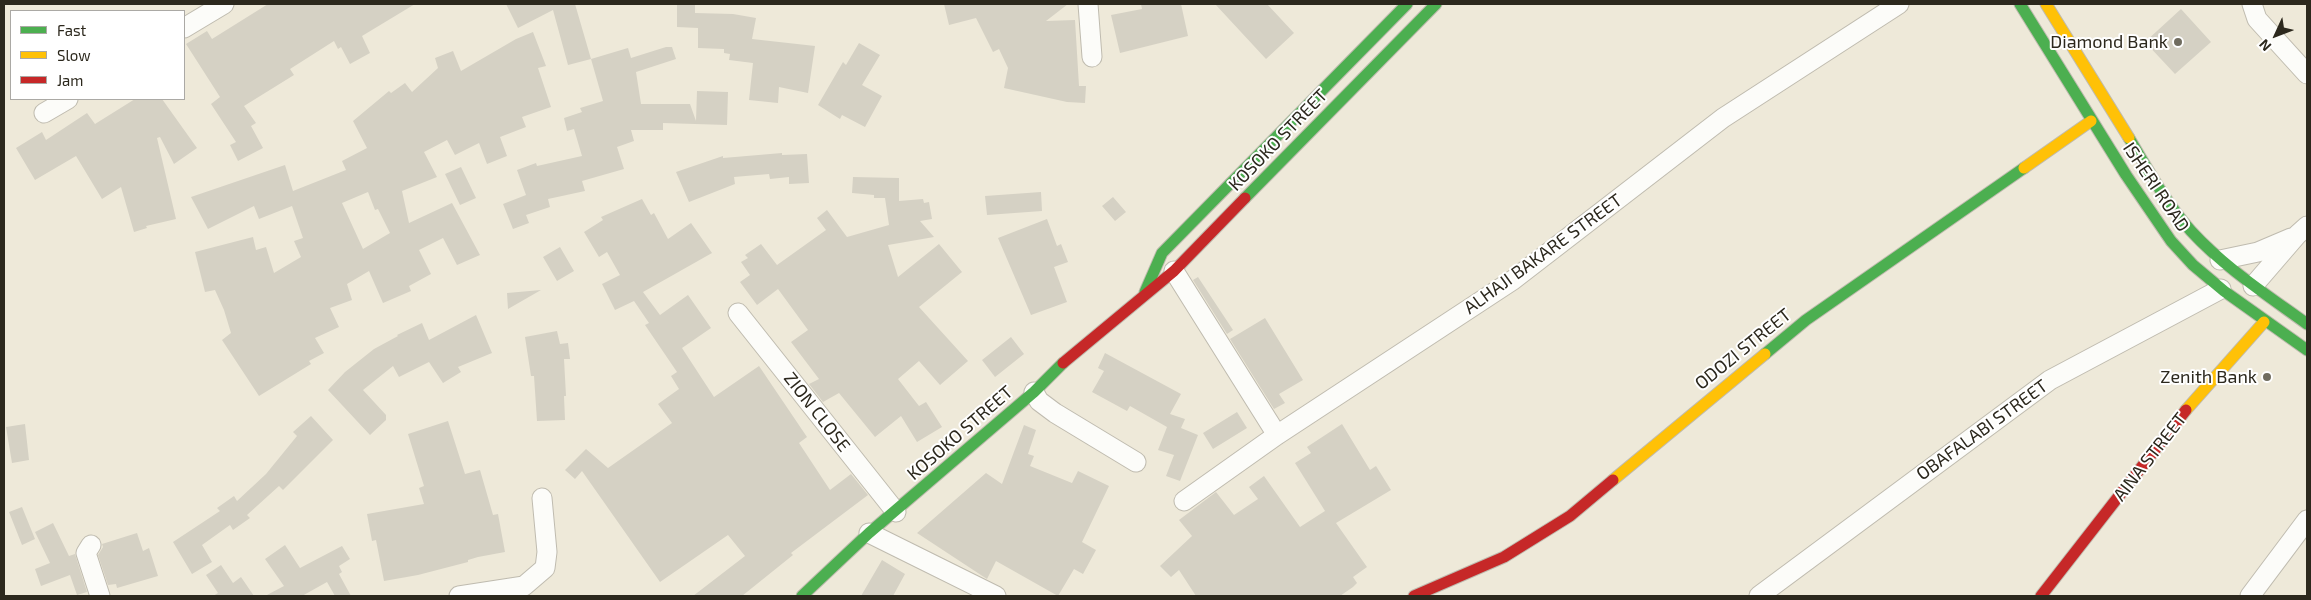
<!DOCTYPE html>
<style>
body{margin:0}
#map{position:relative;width:2311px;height:600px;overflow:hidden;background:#eee9d9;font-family:"Exo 2",sans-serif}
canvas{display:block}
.frame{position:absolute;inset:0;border:5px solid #2c281d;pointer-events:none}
.legend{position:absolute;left:10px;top:10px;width:175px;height:90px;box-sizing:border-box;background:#fff;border:1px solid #aba9a5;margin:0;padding:6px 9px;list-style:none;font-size:15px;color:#2c281d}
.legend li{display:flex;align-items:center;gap:10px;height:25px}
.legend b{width:25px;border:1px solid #aba9a5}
.north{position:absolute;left:2251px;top:10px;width:50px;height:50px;-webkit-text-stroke:4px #fff;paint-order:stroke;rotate:227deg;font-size:14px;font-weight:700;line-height:20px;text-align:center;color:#2c281d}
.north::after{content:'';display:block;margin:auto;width:18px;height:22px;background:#2c281d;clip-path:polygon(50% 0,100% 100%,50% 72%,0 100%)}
</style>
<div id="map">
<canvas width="2311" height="600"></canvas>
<div class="frame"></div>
<ul class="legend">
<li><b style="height:6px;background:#4caf50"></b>Fast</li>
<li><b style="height:6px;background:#ffc107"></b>Slow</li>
<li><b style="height:6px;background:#c62828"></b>Jam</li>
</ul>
<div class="north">N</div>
</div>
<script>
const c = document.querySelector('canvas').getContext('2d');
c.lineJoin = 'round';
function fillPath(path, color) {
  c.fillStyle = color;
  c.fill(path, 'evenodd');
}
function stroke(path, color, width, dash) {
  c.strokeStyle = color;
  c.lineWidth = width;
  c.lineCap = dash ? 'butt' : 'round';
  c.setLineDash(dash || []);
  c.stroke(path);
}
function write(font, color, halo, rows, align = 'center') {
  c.font = font + ' "Exo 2",sans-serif';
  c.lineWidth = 4;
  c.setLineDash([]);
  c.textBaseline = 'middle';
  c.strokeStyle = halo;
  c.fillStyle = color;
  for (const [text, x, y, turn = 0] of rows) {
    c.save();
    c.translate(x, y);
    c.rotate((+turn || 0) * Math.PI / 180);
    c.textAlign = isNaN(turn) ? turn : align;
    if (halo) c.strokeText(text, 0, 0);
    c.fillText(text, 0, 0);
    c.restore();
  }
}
const building = new Path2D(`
 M268,4H415L362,36L370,53L350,64L341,47L338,49L334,41L290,69L294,75L244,106L256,123L251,126L263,148L238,161L230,145L236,142L211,104L220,97L186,44L207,31L212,39Z
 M506,4H575L591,59L568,65L553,10L518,28Z
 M677,4H695V13L733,14L756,18L752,39L815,46L808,93L779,87L778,103L749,100L753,63L729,60L730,54L724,53V49L698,48V28L677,27Z
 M944,4H1068L1046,21L1075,20L1079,86H1086L1085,103L1067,102L1004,88L1008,68L999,49L993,52L976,18L949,25Z
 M1141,4H1181L1188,36L1120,53L1111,15L1142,9Z
 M1215,4H1267L1294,33L1266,59Z
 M2181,9L2211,42L2175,74L2145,42Z
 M533,32L546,66L538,68L551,107L522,117L526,127L500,137L507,156L487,164L479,143L455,155L447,140L424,152L437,177L402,191L409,223L452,203L480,255L457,265L443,238L419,250L431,274L409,286L411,291L383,303L369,271L347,284L352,300L330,308L339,327L315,338L324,353L309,361L311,364L259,396L222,340L231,333L224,310L215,290L205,292L195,252L253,237L256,250L266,247L274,273L301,257L294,241L303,238L292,206L259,219L254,206L208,229L191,197L285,165L293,191L346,170L342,161L367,148L353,121L389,91L391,93L405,83L412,92L438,68L435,58L453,51L461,71L516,39ZM368,192L375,210L378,209L390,233L363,249L342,203Z
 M859,43L880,55L862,85L882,96L865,127L842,115L840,119L818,105L843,62L846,65Z
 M666,47H672L676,59L636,72L641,104H690L696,121L697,91L728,92L727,125L663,123V130H631L634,141L617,147L624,169L582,181L585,191L548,199L550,207L526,215L529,223L513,229L503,204L526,195L517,170L536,163L537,166L582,156L574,129L567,131L564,118L582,112L580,108L603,101L591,59L628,48L631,58Z
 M135,99H162L197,148L174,164L160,137L157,138L176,219L146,226L147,228L134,232L121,187L102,199L76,156L35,180L16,148L42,132L46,140L87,113L95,124Z
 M782,153V155L807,154L809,183L789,184V177L770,179L769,174L734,177L735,184L689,202L676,172L723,156V158Z
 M461,167L476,198L460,205L445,174Z
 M853,177L899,178V201L923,199L924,203L929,202L932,219L920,221L934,237L888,245L898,277L939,244L962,272L919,307L968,361L940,385L919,361L898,379L919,406L926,402L942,427L917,442L901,416L875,437L839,393L823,402L809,384L819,379L791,342L808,330L778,289L757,305L740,282L750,275L741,262L748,258L745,255L761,244L777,265L826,230L817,218L827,210L847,237L889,225L885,198H874V195L852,193Z
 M1041,192L1042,211L987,215L985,196Z
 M1113,197L1126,212L1115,221L1102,206Z
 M642,199L651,215L654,213L668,239L691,223L712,253L643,292L660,315L688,295L711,328L682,348L714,397L759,366L807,437L799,443L830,490L851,474L868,495L791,553L793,555L742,596H693L745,556L728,535L660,582L582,471L575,479L565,470L586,449L608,468L672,423L658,404L679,389L671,376L677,372L645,325L649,323L634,301L615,310L602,284L620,275L607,252L599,257L584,232L603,220L601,217Z
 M1047,219L1057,246L1061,244L1068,262L1054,267L1067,302L1031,315L998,238Z
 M560,247L574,271L557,281L543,257Z
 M1198,277L1233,330L1227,334L1193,280Z
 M541,290L508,309L507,293Z
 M476,315L492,353L458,367L461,372L443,383L429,362L399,377L393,366L363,390L386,415V420L370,435L328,390L345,372L374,349L398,336L397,335L422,323L429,340Z
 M1265,318L1303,380L1279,394L1285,403L1274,409L1230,339Z
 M557,331L560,344L568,343L570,359H564L566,396H564L565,420L537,421L534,376H531L525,337Z
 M1011,337L1024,354L995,377L982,360Z
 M1105,353L1181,394L1170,414L1185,419L1181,428L1198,435L1180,481L1166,476L1174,455L1158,450L1167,427L1130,406L1127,411L1092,392L1104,371L1098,368Z
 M1237,412L1247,428L1213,449L1203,433Z
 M311,416L333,440L283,490L279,486L247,515L250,518L233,530L230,525L202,545L212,562L192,574L173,542L220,511L217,508L234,496L237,501L266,474L297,436L293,432Z
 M448,421L465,474L480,470L493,515L498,514L505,552L478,557L468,560V562L418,575L384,581L376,540L372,541L367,514L424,504L419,488L424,486L408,434Z
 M25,424L29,460L12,463L6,427Z
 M1342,424L1370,470L1376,466L1391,490L1336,523L1367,567L1353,577L1357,583L1353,587L1340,596H1196L1179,570L1171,577L1160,566L1192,536L1179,520L1216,492L1234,515L1258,499L1249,487L1264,476L1300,527L1325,511L1295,463L1311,453L1307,447Z
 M1024,425L1036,430L1028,454L1034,456L1030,466L1072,483L1078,471L1109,486L1082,542L1096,550L1083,574L1074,569L1058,596L996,561L987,579L917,533L986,473L1002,484Z
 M22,507L35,539L22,545L9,512Z
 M53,523L69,556L75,554L87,592L77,595L70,575L41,586L35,569L50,563L35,532Z
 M137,533L143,551L149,548L158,576L117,588L116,584L108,585L98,555L103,547L102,544Z
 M285,545L300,568L342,546L350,559L339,566L342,572L339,574L351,596H335L327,582L302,596H265L284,586L265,559Z
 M882,560L905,574L893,596H861Z
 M221,565L233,583L241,577L254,596H213L218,593L206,575Z`);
const street = new Path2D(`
 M1088,4L1092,57
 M2252,4L2257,19L2307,74
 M184,28L224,4
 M44,113L68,99
 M2220,260L2258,252L2291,238
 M1174,271L1277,435
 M2253,286L2297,235L2307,226
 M738,313L896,512
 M1034,392L1039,401L1055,413L1136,462
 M1184,501L1277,435L1513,280L1723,118L1899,4
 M869,533L996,596
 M91,545L86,553L100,596
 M459,596L524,586L545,568L547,552L542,498
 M1759,596L2050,380L2221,289
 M2250,596L2307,520`);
const fast = new Path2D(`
 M2020,4L2126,175L2171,241L2193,265L2224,291L2307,350
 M2129,138C2148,170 2166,203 2191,231C2224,267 2267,295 2307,324
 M1245,198L1436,4
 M1145,292L1162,253L1407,4
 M1765,354L1806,320L2024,168
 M802,596L869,533L1034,392L1063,363`);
const slow = new Path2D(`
 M2046,4L2129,138
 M2024,168L2091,121
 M2186,410L2264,322
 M1613,480L1765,354`);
const jam = new Path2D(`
 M1063,363L1174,271L1245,198
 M1414,596L1504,557L1570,516L1613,480
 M2041,596L2186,410`);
const markers = [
 [2178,42,5,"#706c5f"],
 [2267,377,5,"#706c5f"]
];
const poiNames = [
 ["Diamond Bank",2168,42],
 ["Zenith Bank",2257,377]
];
const streetNames = [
 ["KOSOKO STREET",1278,140,-46],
 ["ISHERI ROAD",2156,187,56],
 ["ALHAJI BAKARE STREET",1543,254,-36],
 ["ODOZI STREET",1743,349,-39],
 ["ZION CLOSE",817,412,52],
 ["OBAFALABI STREET",1982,430,-36],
 ["KOSOKO STREET",960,433,-41],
 ["AINA STREET",2150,457,-52]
];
fillPath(building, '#d5d1c4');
stroke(street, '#bfbbaf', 21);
stroke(fast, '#bfbbaf', 13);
stroke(slow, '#bfbbaf', 13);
stroke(jam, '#bfbbaf', 13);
stroke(street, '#fcfcf9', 19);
stroke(fast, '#4caf50', 11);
stroke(slow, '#ffc107', 11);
stroke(jam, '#c62828', 11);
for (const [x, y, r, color] of markers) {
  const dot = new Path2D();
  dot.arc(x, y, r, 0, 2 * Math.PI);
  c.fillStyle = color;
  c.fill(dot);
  stroke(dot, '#fff', 2);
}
write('18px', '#2c281d', '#fff', poiNames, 'right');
write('18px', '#2c281d', '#fff', streetNames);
</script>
